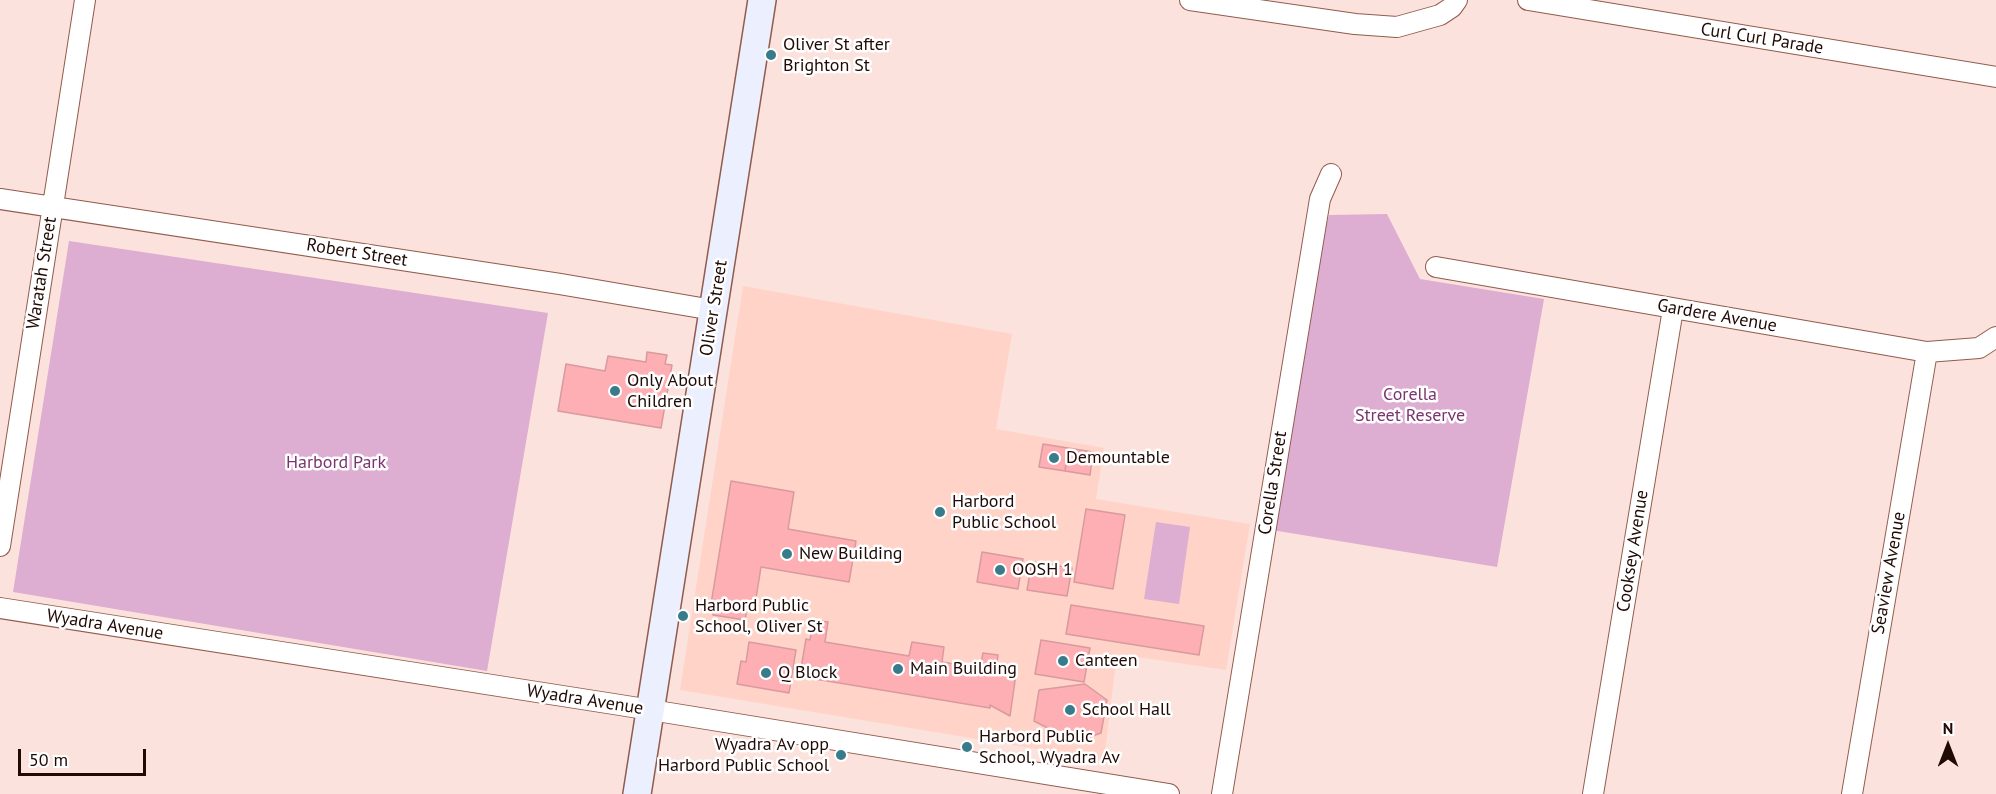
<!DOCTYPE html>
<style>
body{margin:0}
#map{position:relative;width:1996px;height:794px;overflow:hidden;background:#fce2dc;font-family:"PT Sans",sans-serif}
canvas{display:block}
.north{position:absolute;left:1918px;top:716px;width:60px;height:60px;-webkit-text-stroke:4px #fff;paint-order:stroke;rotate:0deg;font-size:16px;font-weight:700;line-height:24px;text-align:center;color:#1f0a06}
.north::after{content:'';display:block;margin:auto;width:21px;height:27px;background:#1f0a06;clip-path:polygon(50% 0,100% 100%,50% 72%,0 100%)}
.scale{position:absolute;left:18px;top:749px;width:128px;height:27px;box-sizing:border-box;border:3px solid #1f0a06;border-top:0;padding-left:8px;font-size:18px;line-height:21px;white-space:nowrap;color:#1f0a06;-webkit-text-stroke:4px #fff;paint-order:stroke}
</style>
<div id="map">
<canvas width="1996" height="794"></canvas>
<div class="north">N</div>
<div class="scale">50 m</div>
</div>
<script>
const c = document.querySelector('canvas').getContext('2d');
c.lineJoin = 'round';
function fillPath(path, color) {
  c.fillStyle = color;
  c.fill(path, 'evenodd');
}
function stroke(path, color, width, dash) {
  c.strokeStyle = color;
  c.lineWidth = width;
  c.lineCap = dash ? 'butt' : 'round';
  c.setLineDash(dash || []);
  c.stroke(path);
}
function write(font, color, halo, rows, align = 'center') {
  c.font = font + ' "PT Sans",sans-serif';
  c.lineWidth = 5;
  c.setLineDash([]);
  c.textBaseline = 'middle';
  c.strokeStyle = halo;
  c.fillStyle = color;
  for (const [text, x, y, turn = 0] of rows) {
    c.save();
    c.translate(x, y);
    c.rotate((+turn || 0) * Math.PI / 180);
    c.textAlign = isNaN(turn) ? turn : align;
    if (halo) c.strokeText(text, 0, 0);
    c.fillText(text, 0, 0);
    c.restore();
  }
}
const built = new Path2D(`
 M743,286L1012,334L996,429L1104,448L1096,499L1250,524L1226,670L1117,654L1104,760L680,690Z`);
const green = new Path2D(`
 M1387,214L1420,279L1544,299L1497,567L1272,530L1322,240L1329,215Z
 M69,241L548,313L487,671L13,592Z
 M1156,522L1190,527L1179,604L1144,599Z`);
const building = new Path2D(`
 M647,352L667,355L665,364L672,365L661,428L558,411L566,364L605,371L608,356L646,362Z
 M1043,444L1068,448L1065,471L1039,467Z
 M1068,448L1093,452L1090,475L1065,471Z
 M731,481L794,492L788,529L856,541L849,582L761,567L754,611L747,609L745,620L713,615L715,604H711Z
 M1086,509L1125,515L1113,589L1074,582Z
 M982,552L1023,559L1018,589L977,582Z
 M1032,562L1072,568L1067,596L1027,590Z
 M1071,605L1204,626L1199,655L1066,634Z
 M813,620L828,622L825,642L909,656L912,642L944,647L942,662L980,668L983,653L998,655L996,670L1016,674L1010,716L990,705V708L803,677L804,674H800L806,639L810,640Z
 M1041,640L1090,648L1084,682L1035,674Z
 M749,642L796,650L789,693L737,684L741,661L746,662Z
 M1085,684L1107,700L1101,733L1075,742L1034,721L1039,690Z`);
const street = new Path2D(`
 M1190,0L1355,24L1397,27L1440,15L1452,7L1457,0
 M1528,0L1996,77
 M0,199L560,284L713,310
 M1436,267L1927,352L1979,348L1996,337
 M0,546L85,0
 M0,608L620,705L1169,794
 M1222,794L1320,199L1331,174
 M1593,794L1673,309
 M1852,794L1927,352`);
const secondary = new Path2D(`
 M637,794L762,0`);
const markers = [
 [771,55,6,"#387b8b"],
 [615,391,6,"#387b8b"],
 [1054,458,6,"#387b8b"],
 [940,512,6,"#387b8b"],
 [787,554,6,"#387b8b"],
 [1000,570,6,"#387b8b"],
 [683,616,6,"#387b8b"],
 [1063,661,6,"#387b8b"],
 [898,669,6,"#387b8b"],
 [766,673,6,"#387b8b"],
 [1070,710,6,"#387b8b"],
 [967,747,6,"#387b8b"],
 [841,755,6,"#387b8b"]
];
const streetNames = [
 ["Curl Curl Parade",1762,39,9],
 ["Robert Street",357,253,9],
 ["Waratah Street",42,273,-81],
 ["Oliver Street",714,308,-81],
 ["Gardere Avenue",1717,316,10],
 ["Corella Street",1273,483,-81],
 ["Cooksey Avenue",1633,551,-81],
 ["Seaview Avenue",1889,573,-80],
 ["Wyadra Avenue",105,625,9],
 ["Wyadra Avenue",585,700,9]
];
const poiNames = [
 ["Oliver St after",783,45],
 ["Brighton St",783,66],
 ["Only About",627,381],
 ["Children",627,402],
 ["Demountable",1066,458],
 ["Harbord",952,502],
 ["Public School",952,523],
 ["New Building",799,554],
 ["OOSH 1",1012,570],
 ["Harbord Public",695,606],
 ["School, Oliver St",695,627],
 ["Canteen",1075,661],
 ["Main Building",910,669],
 ["Q Block",778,673],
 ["School Hall",1082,710],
 ["Harbord Public",979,737],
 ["School, Wyadra Av",979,758],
 ["Wyadra Av opp",829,745,"right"],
 ["Harbord Public School",829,766,"right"]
];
const parkNames = [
 ["Corella",1410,395],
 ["Street Reserve",1410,416],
 ["Harbord Park",336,463]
];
fillPath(built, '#ffd3c8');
fillPath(green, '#ddadd2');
fillPath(building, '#fdafb4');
stroke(building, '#d99a9e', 1.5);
stroke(street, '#915b4d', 22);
stroke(secondary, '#915b4d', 30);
stroke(street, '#fff', 20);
stroke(secondary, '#ebeffe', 27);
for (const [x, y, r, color] of markers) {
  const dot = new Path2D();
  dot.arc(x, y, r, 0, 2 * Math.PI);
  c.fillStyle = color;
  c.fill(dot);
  stroke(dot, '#fff', 2);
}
write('18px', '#1f0a06', '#fff', streetNames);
write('18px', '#1f0a06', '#fff', poiNames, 'left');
write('18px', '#7a346e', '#fff', parkNames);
</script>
